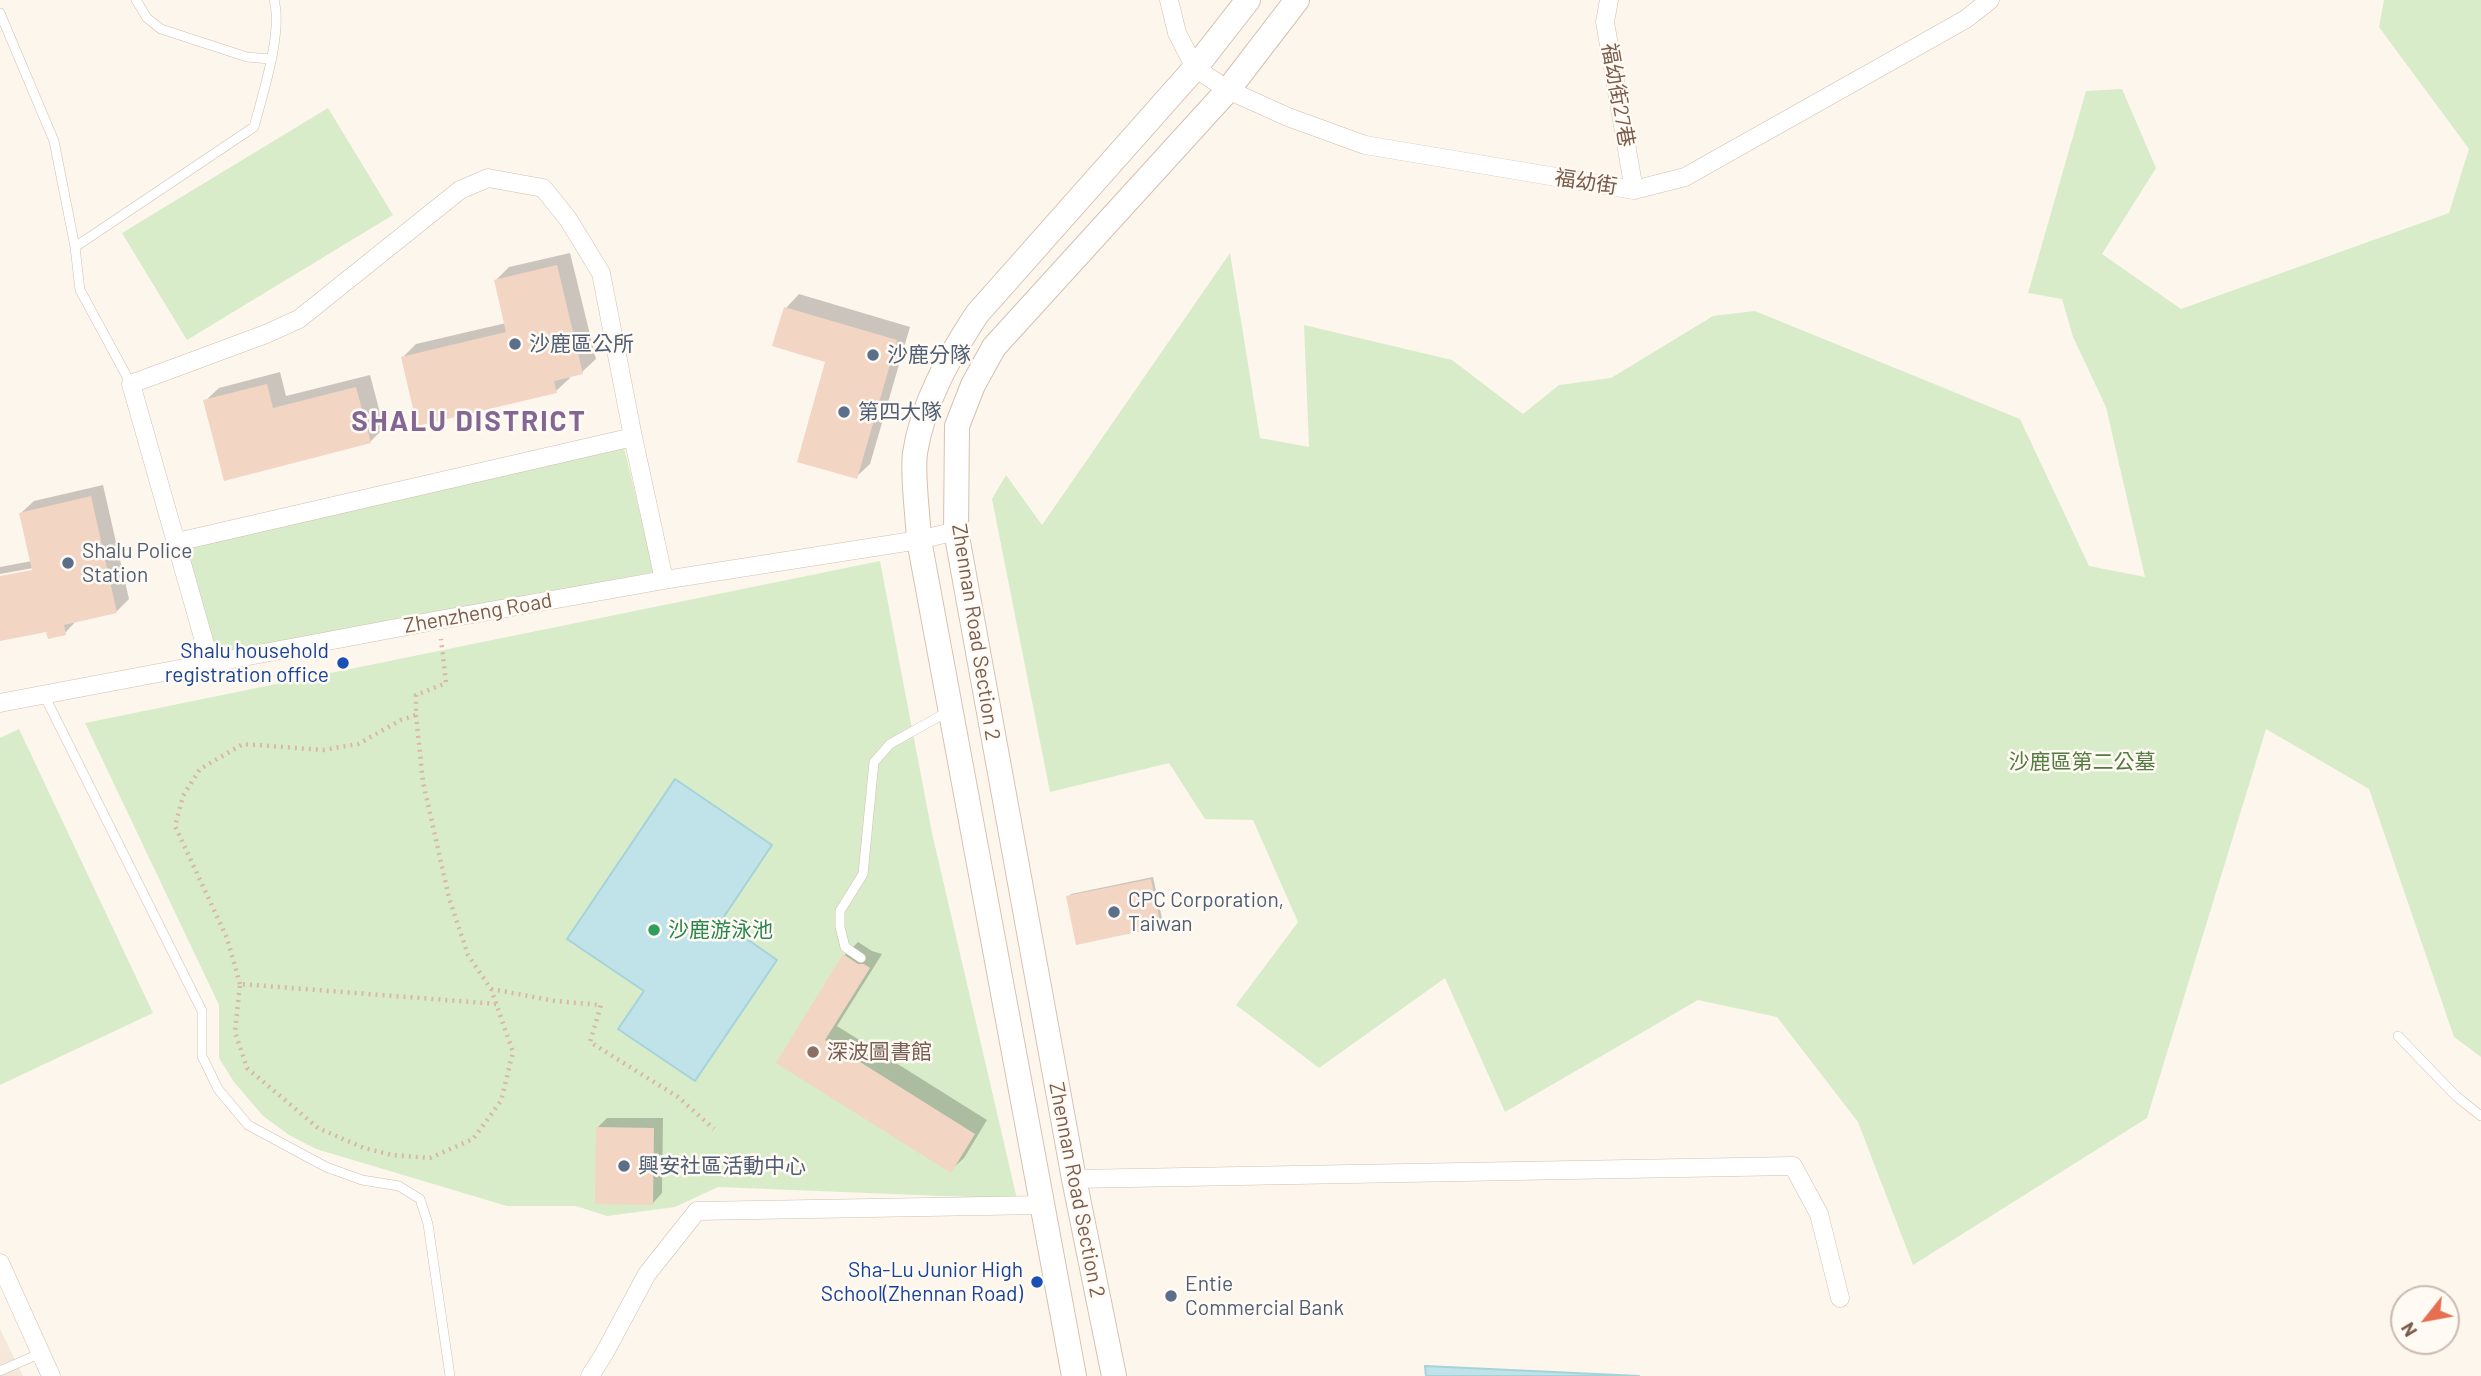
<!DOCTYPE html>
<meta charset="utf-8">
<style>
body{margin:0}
#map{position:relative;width:2481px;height:1376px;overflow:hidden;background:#fdf6ec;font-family:Barlow,sans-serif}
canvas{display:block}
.north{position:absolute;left:2390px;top:1285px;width:70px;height:70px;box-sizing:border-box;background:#fffaf3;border:2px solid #cabbb1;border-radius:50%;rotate:239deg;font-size:19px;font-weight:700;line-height:28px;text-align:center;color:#7a5c4d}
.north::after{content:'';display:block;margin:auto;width:24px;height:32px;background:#e76f51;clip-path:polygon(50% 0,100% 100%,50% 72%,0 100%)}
</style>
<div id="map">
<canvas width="2481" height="1376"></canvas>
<div class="north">N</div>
</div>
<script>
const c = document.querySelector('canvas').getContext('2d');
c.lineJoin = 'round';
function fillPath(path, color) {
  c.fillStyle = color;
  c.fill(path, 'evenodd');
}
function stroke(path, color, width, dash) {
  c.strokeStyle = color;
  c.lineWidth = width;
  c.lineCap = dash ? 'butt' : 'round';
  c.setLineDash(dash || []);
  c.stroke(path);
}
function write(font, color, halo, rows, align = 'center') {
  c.font = font + ' Barlow,"Noto Sans TC",sans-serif';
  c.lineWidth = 5;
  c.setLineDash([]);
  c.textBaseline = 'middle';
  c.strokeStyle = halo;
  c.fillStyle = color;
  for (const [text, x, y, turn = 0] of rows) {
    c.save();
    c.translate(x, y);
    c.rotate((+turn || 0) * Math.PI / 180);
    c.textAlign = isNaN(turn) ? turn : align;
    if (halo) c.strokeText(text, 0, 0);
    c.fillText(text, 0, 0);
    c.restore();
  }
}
const residential = new Path2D(`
 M0,1329L23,1376H0Z`);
const green = new Path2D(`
 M2384,0H2481V1057L2454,1037L2369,789L2266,729L2147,1118L1913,1265L1858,1122L1777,1017L1698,1000L1505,1112L1445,978L1319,1068L1236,1005L1298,922L1253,820L1205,819L1169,763L1050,792L992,499L1006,475L1042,525L1230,253L1260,438L1309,447L1304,325L1452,360L1523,414L1559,385L1611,378L1713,316L1755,311L2020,419L2089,566L2145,577L2106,407L2073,337L2062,299L2028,293L2086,91L2122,89L2156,168L2102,254L2181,309L2449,213L2469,149L2379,27Z
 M328,108L393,215L187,340L122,233Z
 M624,447L654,572L216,655L186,548Z
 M880,561L932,833L1017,1199L718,1187L675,1207L607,1216L576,1206H507L316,1149L289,1135L263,1116L234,1082L219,1058V1005L85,723Z
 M19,729L153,1013L0,1085V738Z`);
const water = new Path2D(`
 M675,779L772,845L721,921L777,960L695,1081L618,1029L644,991L567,939Z
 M1425,1366L1639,1376H1426Z`);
const shadow = new Path2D(`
 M570,253L596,359L582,372L569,375L570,378L556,391L403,357L416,344L506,323L496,280L509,267Z
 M799,294L910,327L870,464L856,477L828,361L786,308Z
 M280,372L286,396L370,375L384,428L370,442L205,401L219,388Z
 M103,485L129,599L117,611L77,620L65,633L48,630L0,639V578L40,570L39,567L0,574V567L32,561L21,513L34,501Z
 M1153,877L1163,923L1160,926L1068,897L1071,894Z
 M858,942L872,951L882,954L837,1026L987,1120L964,1158L950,1171L778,1062L845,955Z
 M607,1118H663L662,1193L653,1203L598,1127Z`);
const building = new Path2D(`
 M557,265L583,374L554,381L557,393L417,426L401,357L506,332L494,280Z
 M784,307L897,340L857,479L797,462L825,362L772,346Z
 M267,384L273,408L356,387L371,443L224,481L203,400Z
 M91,496L117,613L64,625L66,635L48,639L46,632L0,641V576L32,570L19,513Z
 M1151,879L1161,927L1076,945L1066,896Z
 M843,954L858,964H864L870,968L825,1040L975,1134L951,1173L776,1063Z
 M596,1127L654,1128L653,1205L595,1204Z`);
const path = new Path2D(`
 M416,715L423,782L449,898L468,955L491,989L513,1052L501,1101L473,1139L430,1158L392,1155L364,1148L318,1128L247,1068L235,1032L240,984L497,1004
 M240,984L227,938L175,826L183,796L200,769L243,744L323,750L358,744L401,720L416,715V695L446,683L441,639
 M491,989L555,1001L601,1005L590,1042L678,1097L714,1129`);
const lane = new Path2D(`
 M136,0L147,18L161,29L247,57L271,59
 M0,13L54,141L75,247L80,290L131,384
 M75,247L254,127C263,93 283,32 274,0
 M44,695L202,1011V1056L218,1089L248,1125L326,1167L362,1180L399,1186L420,1199L428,1224L450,1376
 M861,958L845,947L840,927V911L863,874L874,762L890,744L949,711
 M2398,1036L2456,1096L2481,1116
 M0,1371L41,1353`);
const street = new Path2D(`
 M1169,0L1177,33L1195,68L1228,90L1288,117L1365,145L1634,190L1685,177L1966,19L1990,0
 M1609,0L1605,22L1634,190
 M633,437L664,580
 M177,542L633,437L601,273L568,219L543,188L488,178L460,190L299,319L266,334L131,384L210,662
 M0,703L439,620L664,580L919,540L956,531
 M1074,1179L1793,1166L1819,1214L1840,1298
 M0,1263L51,1376
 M590,1376L604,1354L647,1274L697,1211L1042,1205`);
const secondary = new Path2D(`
 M1074,1376L919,540C918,516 912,475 915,453C923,402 949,357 977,314L1195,68L1248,0
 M1114,1376L1074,1179L956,531L957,426L973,385L994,347L1228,90L1297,0`);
const markers = [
 [515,344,7,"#5c6f8a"],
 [873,355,7,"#5c6f8a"],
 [844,412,7,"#5c6f8a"],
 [68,563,7,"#5c6f8a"],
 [343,663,7,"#1a4fb4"],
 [1114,912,7,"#5c6f8a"],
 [654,930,7,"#2e9e5b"],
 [813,1052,7,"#8d6e63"],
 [624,1166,7,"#5c6f8a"],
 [1037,1282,7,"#1a4fb4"],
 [1171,1296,7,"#5c6f8a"]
];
const streetNames = [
 ["福幼街27巷",1618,95,80],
 ["福幼街",1586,182,9],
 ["Zhenzheng Road",478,613,-10],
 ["Zhennan Road Section 2",976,632,81],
 ["Zhennan Road Section 2",1077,1190,79]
];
const serviceNames = [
 ["沙鹿區公所",529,344],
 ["沙鹿分隊",887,355],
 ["第四大隊",858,412],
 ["Shalu Police",82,551],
 ["Station",82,575],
 ["CPC Corporation,",1128,900],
 ["Taiwan",1128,924],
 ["興安社區活動中心",638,1166],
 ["Entie",1185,1284],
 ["Commercial Bank",1185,1308]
];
const transitNames = [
 ["Shalu household",329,651],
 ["registration office",329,675],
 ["Sha-Lu Junior High",1023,1270],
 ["School(Zhennan Road)",1023,1294]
];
const parkNames = [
 ["沙鹿區第二公墓",2082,762]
];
const leisureNames = [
 ["沙鹿游泳池",668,930]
];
const educationNames = [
 ["深波圖書館",827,1052]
];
const districtNames = [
 ["SHALU DISTRICT",469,422]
];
fillPath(residential, '#f5e8da');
fillPath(green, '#d8ecc9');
fillPath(water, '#bfe3e8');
stroke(water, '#a5d3da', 2);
fillPath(shadow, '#0003');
fillPath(building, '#f3d5c3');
stroke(lane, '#d1beb0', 10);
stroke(street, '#d1beb0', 19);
stroke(secondary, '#d6c0b0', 26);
stroke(path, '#d9b8a5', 4.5, [2, 5]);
stroke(lane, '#fff', 9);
stroke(street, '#fff', 18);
stroke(secondary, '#fff', 24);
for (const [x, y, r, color] of markers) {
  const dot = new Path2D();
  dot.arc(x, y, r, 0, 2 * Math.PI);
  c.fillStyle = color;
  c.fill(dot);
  stroke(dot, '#fffaf3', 2.5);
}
write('21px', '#7a5c4d', '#fffaf3', streetNames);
write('21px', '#4e5e75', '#fffaf3', serviceNames, 'left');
write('21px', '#164399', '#fffaf3', transitNames, 'right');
write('21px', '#537a41', '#fffaf3', parkNames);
write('21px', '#27864d', '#fffaf3', leisureNames, 'left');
write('21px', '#785e54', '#fffaf3', educationNames, 'left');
c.letterSpacing = '2px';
write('bold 28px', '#846695', '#fffaf3', districtNames);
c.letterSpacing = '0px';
</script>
